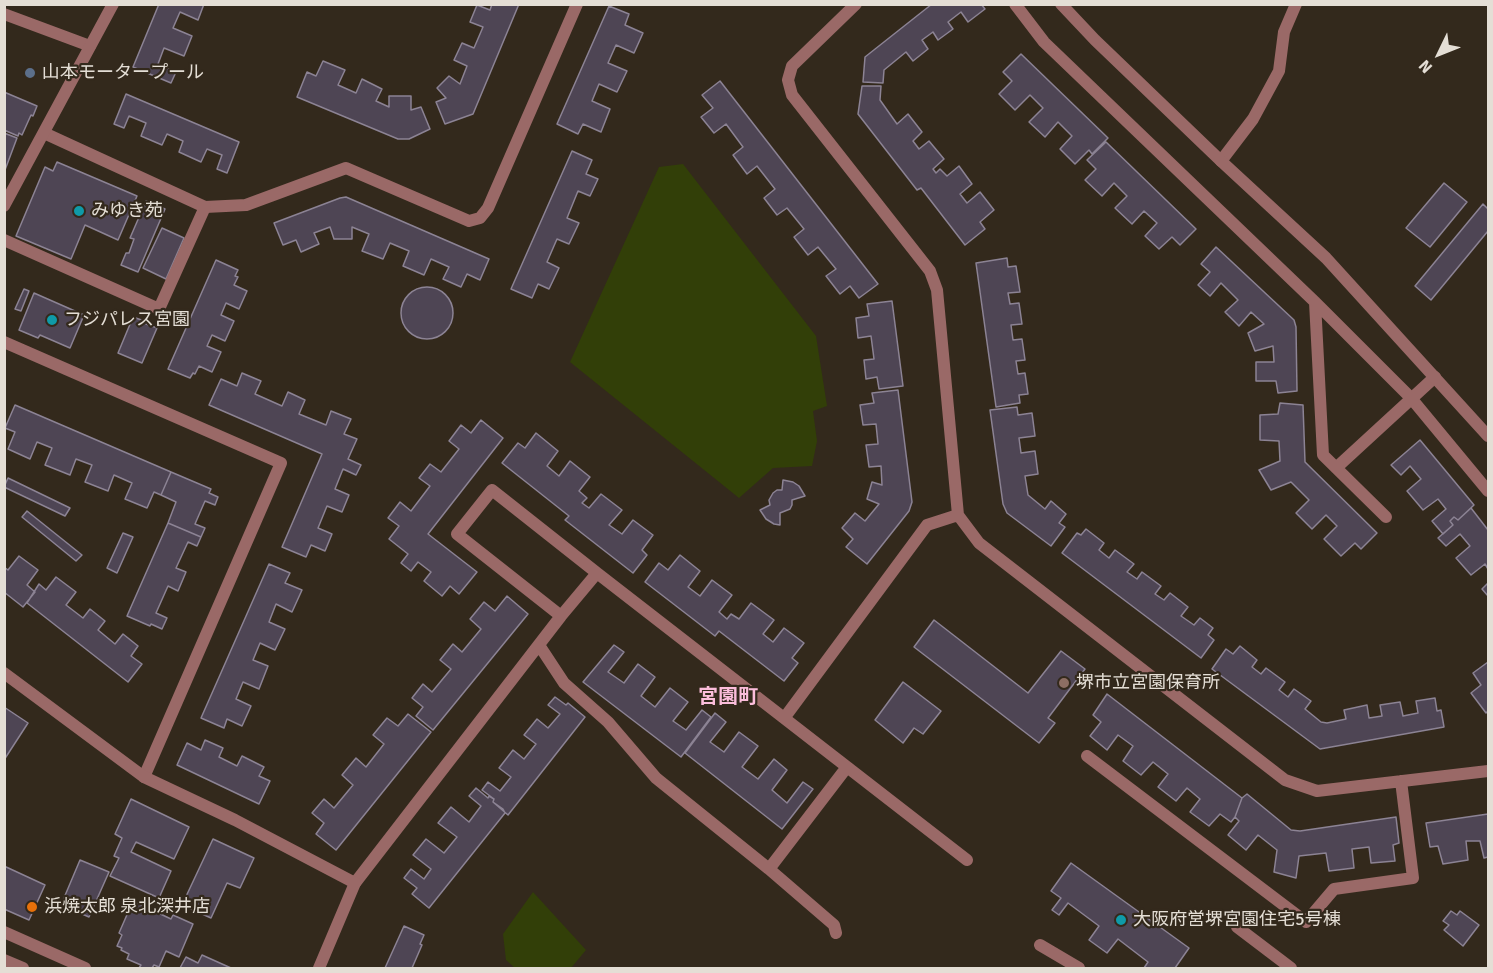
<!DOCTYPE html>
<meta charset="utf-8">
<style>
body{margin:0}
#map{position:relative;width:1493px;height:973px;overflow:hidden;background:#33291c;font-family:Signika,sans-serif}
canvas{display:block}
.frame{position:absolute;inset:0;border:6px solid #e4ded5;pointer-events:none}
.north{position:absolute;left:1409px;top:24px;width:60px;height:60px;-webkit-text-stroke:4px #33291c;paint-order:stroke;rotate:227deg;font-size:16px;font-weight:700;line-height:24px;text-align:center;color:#e4ded5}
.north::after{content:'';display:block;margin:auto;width:21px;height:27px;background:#e4ded5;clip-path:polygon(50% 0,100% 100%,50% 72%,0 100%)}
</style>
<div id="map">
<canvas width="1493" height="973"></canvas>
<div class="frame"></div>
<div class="north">N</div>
</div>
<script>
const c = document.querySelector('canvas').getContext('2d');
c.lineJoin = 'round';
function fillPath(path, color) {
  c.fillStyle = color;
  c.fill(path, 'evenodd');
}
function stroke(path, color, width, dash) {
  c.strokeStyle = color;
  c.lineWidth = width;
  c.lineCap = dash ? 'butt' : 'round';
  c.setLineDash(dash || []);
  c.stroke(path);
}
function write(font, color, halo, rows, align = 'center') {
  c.font = font + ' Signika,"Noto Sans JP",sans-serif';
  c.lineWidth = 4.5;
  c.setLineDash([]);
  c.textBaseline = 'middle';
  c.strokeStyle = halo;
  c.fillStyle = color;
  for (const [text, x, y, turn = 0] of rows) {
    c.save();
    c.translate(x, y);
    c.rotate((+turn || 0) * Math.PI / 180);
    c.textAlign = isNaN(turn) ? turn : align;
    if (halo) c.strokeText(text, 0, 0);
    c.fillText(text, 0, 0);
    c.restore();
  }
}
const green = new Path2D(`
 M683,164L816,336L827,406L813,411L817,441L812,466L773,468L739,498L570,362L659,167Z
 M533,892L586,950L571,968H515L506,960L503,934Z`);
const building = new Path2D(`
 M159,4H204L198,20L180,12L173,28L192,36L184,56L164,48L158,64L176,72L171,83L133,67Z
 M492,4H519L473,114L445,124L436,102L446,98L437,88L449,76L460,84L467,66L454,60L462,43L474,48L483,27L470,22L477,5L490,10Z
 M932,4H981L985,9L968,22L961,12L948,22L953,29L938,40L933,32L922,40L928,49L913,61L906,52L884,70L883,83L863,82L865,57Z
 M609,6L629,14L625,25L643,33L634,53L616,45L608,63L627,71L617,92L599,84L592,101L610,109L601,132L583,124L578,134L557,124Z
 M1021,54L1108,138L1092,154L1089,150L1075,164L1060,149L1072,136L1058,122L1045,137L1029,122L1043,108L1030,95L1015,110L999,94L1012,81L1003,72Z
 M323,61L345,70L338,85L356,93L362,79L382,89L376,101L389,107V96H411V110L421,107L430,129L409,139H398L297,97L307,72L316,76Z
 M720,81L878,284L859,298L850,286L840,294L826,276L836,269L818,247L808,255L794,237L804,229L787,208L777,215L764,198L775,189L757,166L747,174L733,155L743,147L726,124L714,133L701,117L713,108L702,95Z
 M862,86H881L880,100L897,124L908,114L922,132L913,141L919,149L929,141L944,159L933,169L936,173L940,169L947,176L959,166L972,184L960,194L967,203L980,192L994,210L980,222L985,229L965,245L921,188L917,190L858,114Z
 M4,92L37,106L33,116L31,115L22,135L19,133L18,136L4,130Z
 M126,94L239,142L227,173L217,169L222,155L207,149L201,162L179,152L183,141L167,134L162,145L141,136L146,123L129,116L124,128L114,124Z
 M4,133L17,138L5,170H4Z
 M1106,142L1196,229L1180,245L1172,237L1159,249L1145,236L1157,223L1144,211L1132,224L1115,208L1127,196L1114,183L1102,196L1085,180L1096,169L1087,160Z
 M572,151L592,160L586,174L598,179L590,196L578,191L567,218L579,223L569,244L557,239L547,262L559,268L549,289L538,284L532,298L511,289Z
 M57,162L137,196L118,240L85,225L71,259L16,236L45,167L53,171Z
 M1444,183L1467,202L1430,247L1406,228Z
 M346,197L489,259L480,280L467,274L461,287L443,279L449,267L431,259L424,275L403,266L409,251L390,243L383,259L362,251L369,234L352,227V239H334L330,227L314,233L319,244L301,252L296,240L283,245L274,223L340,198Z
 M146,201L165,209L138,272L121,265L126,253H129L134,239L130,238Z
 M1483,204L1488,209V231L1431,300L1415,286Z
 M162,228L184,238L166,279L143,268Z
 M1216,247L1294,320L1296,327L1297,391L1278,393L1276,381H1256V362H1274L1273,346L1255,351L1248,333L1264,324L1251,312L1239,326L1225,312L1238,300L1221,283L1210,296L1198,285L1210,272L1201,264Z
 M1007,258L1008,267L1016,266L1020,292L1008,293L1010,304L1019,303L1022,324L1011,325L1013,340L1022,339L1025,360L1016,361L1018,374L1025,373L1028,394L1019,395L1020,403L996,407L976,263Z
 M216,260L238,270L235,276L238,277L234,285L247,291L239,309L226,303L221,315L234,321L225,341L212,335L207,346L221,352L212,372L199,366L195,374L193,373L190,378L168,369Z
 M401 313a26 26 0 1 1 52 0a26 26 0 1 1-52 0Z
 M24,289L29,291L21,311L15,309Z
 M34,293L84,315L70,348L40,335L38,338L19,330Z
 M892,301L903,386L879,389L877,377L866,379L864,360L874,359L871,336L858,338L856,318L869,316L867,304Z
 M133,317L147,322L146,324L157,328L142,363L118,353Z
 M242,373L261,381L255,394L282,406L288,392L305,400L299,414L326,425L331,411L351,419L344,434L357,439L348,459L361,465L356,475L343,469L335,489L349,495L342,512L327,506L318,528L332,534L325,551L311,545L306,557L282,547L322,454L209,405L221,379L237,386Z
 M898,390L912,502L909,511L867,564L846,547L853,539L842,528L855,513L865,521L879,504L867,499L872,482L882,485L881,466L869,467L866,445L878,444L876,424L863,425L860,405L874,403L872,393Z
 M1280,403L1303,405L1305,462L1377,533L1361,549L1355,543L1341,556L1324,539L1337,526L1326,515L1312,529L1296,513L1309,500L1291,482L1271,490L1259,470L1280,461L1279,441L1260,440V415L1278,414Z
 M15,405L171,472L161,495L154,492L147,508L125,499L132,483L114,475L108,491L85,482L92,465L76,459L70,475L45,465L52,448L37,442L30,459L8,449L15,432L5,428Z
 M1017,407L1018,415L1032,413L1035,436L1019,438L1021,453L1035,451L1038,474L1025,476L1028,495L1045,509L1051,501L1066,514L1059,523L1065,527L1051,546L1007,513L1003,504L990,410Z
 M481,420L503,438L428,534L477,572L459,594L450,586L442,596L424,581L431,572L418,562L411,571L401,563L408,554L389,539L399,526L388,518L400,502L411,511L430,486L419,478L430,464L441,472L459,449L449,441L461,425L471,433Z
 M536,433L558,451L547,466L559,476L570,461L590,477L579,491L587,498L582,503L589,508L601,494L622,510L609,525L622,534L633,520L653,535L642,550L647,555L633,573L565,520L569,516L502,463L518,443L525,448Z
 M1420,440L1474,505L1458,520L1454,517L1450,521L1453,525L1443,534L1432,521L1446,509L1438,499L1423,510L1407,491L1421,479L1410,466L1401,475L1391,465Z
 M171,472L211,489L209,493L218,497L215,505L205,501L195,524L205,528L201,537L168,523L176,502L161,495Z
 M8,478L70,508L65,516L4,487Z
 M783,480L793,482L799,486L805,496L792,500V505L790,509L780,513V525L774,524L766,519L760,510L770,505L769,500L773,493L777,490H782Z
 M1471,508L1488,530V569L1485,564L1471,575L1456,558L1470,546L1460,534L1446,546L1438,538L1453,525L1450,521L1454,517L1458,520Z
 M27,511L82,555L76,561L22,517Z
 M168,523L201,537L197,546L188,542L176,568L186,572L178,591L168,586L156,613L167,618L162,629L151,624L150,626L127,616Z
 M1086,529L1104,543L1099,550L1109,558L1115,550L1134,564L1127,572L1137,579L1142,572L1161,586L1155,594L1164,600L1170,593L1188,607L1181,616L1194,625L1200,618L1213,628L1208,635L1214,640L1201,658L1062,553L1077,533L1081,535Z
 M123,533L133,537L117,573L107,568Z
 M680,555L700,571L688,587L700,596L712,580L732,595L719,612L727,619L731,614L739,619L751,603L774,620L763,634L773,642L784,628L804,643L792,658L798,663L784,681L719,631L715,636L645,582L659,563L668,570Z
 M19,556L38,570L27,585L35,592L23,607L4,592V567L8,570Z
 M269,564L290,573L285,583L302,590L292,612L276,604L269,622L285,629L275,650L260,643L253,660L268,666L259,689L243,682L236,699L251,706L242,726L227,719L224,728L201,718Z
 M56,577L76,592L66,605L83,618L90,609L105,621L98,630L115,644L123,634L138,646L131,656L142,664L128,682L27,603L39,584L46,590Z
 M1488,583V596L1482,589Z
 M507,596L528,614L433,730L416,716L423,707L412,698L423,684L432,692L451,669L440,660L453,644L462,652L481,629L470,619L484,602L495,611Z
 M934,620L1028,693L1061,651L1085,669L1048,718L1055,723L1039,743L914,647Z
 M614,645L624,652L608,672L624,683L638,664L655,677L641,696L655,707L670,688L688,702L673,721L686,730L702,710L711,717L681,757L583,682Z
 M1240,646L1257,660L1252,667L1261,674L1266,668L1285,682L1279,690L1288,697L1294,689L1311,701L1305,709L1321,722L1327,723L1346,719L1344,710L1367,705L1369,718L1382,716L1380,705L1400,702L1403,716L1418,713L1416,701L1435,698L1437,711L1441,710L1444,727L1320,749L1212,669L1226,649L1233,654Z
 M1488,662V711L1486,713L1471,693L1481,685L1473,673Z
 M903,682L941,711L923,734L914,728L903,743L875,720Z
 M1107,694L1242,798L1235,817L1231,822L1220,814L1209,826L1190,812L1200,799L1187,788L1176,801L1158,787L1168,774L1153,762L1141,775L1123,761L1133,746L1118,735L1107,750L1090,736L1101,722L1093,715Z
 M555,697L566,705L568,703L585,717L508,815L493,802L494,799L482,790L488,782L500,791L511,777L499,768L513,750L524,759L536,744L524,735L537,719L548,728L560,714L548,705Z
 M4,707L28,723L4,760Z
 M715,713L726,722L710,742L724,752L739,732L758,746L742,767L758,779L774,759L787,770L772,790L787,803L803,782L813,789L782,829L685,753Z
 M408,714L431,732L336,850L316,834L324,823L312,813L324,799L334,808L353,785L342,775L356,758L366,767L384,744L373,735L387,718L398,726Z
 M205,740L223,748L219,757L237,766L242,756L264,767L259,776L270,781L259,804L177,765L187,743L201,750Z
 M476,788L488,798L489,796L494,799L493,802L503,809L505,813L429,908L412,894L417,888L404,878L411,869L424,879L431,869L413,855L426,839L444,853L457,837L438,823L451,807L469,822L481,806L469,796Z
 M1247,794L1291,830L1300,831L1396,817L1399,843L1393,845L1395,861L1371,863L1369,847L1352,849L1354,868L1329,871L1326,853L1299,856L1296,878L1274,872L1277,850L1258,835L1246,850L1228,835L1239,821L1235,817L1242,798Z
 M131,799L189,827L174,859L136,842L131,852L171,871L159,898L110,876L119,858L114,856L122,838L115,834Z
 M1488,814V857L1484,858L1480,841H1466L1468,860L1443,864L1438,846L1430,847L1426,823Z
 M213,839L254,858L240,888L227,883L211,918L182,905Z
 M80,860L109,872L89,917L61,905Z
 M1071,863L1189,948L1175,968H1144L1148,962L1118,939L1107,953L1089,940L1099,926L1068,903L1059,915L1052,910L1061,898L1051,891Z
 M4,866L45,885L29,920L4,909Z
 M133,901L171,919L173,915L193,924L179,957L166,951L159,967L154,965L152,968H139L141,965L127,959L129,954L121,950L122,948L117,946L122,935L119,933Z
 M1451,911L1457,915L1460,911L1479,925L1463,946L1444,930L1449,925L1443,921Z
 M404,926L424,935L420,944L422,945L412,968H385Z
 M202,955L231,968H180L186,957L198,963Z`);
const service = new Path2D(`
 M856,4L792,66L788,80L792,95L930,271L937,290L958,515L979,543L1285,780L1317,791L1488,771
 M1015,4L1044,42L1315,302L1411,398L1488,491
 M205,207L246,205L346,168L469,221L480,218L488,208L577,4
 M1315,302L1323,455L1386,517
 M4,342L281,463L144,777
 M1336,468L1435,377
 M561,616L457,534L492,490L597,573
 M539,645L564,683L608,722L656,778L769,869L834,925L836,933
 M785,717L927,525L958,515
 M1087,756L1306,922L1334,889L1413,878L1401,781
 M769,869L847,767
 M355,883L561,616L597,573L967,860
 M1040,945L1079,968`);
const minor = new Path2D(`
 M4,14L90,46
 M1221,161L1253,119L1279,71L1284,32L1296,4
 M4,240L159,309L205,207L44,133
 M4,673L144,777L235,820L355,883L319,968`);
const tertiary = new Path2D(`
 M1061,4L1095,40L1221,161L1326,258L1488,436
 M4,206L113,4
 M1237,927L1291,968
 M4,932L85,968
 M4,960L23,968`);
const markers = [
 [30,73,6,"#5c6f8a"],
 [79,211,6,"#0f9aa8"],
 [52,320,6,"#0f9aa8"],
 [1064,683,6,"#8d6e63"],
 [32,907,6,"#e8710a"],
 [1121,920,6,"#0f9aa8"]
];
const poiNames = [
 ["山本モータープール",42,73],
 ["みゆき苑",91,211],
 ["フジパレス宮園",64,320],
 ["堺市立宮園保育所",1076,683],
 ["浜焼太郎 泉北深井店",44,907],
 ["大阪府営堺宮園住宅5号棟",1133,920]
];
const neighbourhoodNames = [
 ["宮園町",728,698]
];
fillPath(green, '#323f08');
fillPath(building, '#4e4554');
stroke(building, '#8c8394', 1.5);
stroke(service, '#9a6967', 12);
stroke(minor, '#9a6967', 12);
stroke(tertiary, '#9a6967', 12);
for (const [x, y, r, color] of markers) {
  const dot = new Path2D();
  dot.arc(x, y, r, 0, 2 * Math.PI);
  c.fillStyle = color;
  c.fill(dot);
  stroke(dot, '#33291c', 2);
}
write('18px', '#e4ded5', '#33291c', poiNames, 'left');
write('bold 20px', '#fbbddb', '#33291c', neighbourhoodNames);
</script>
